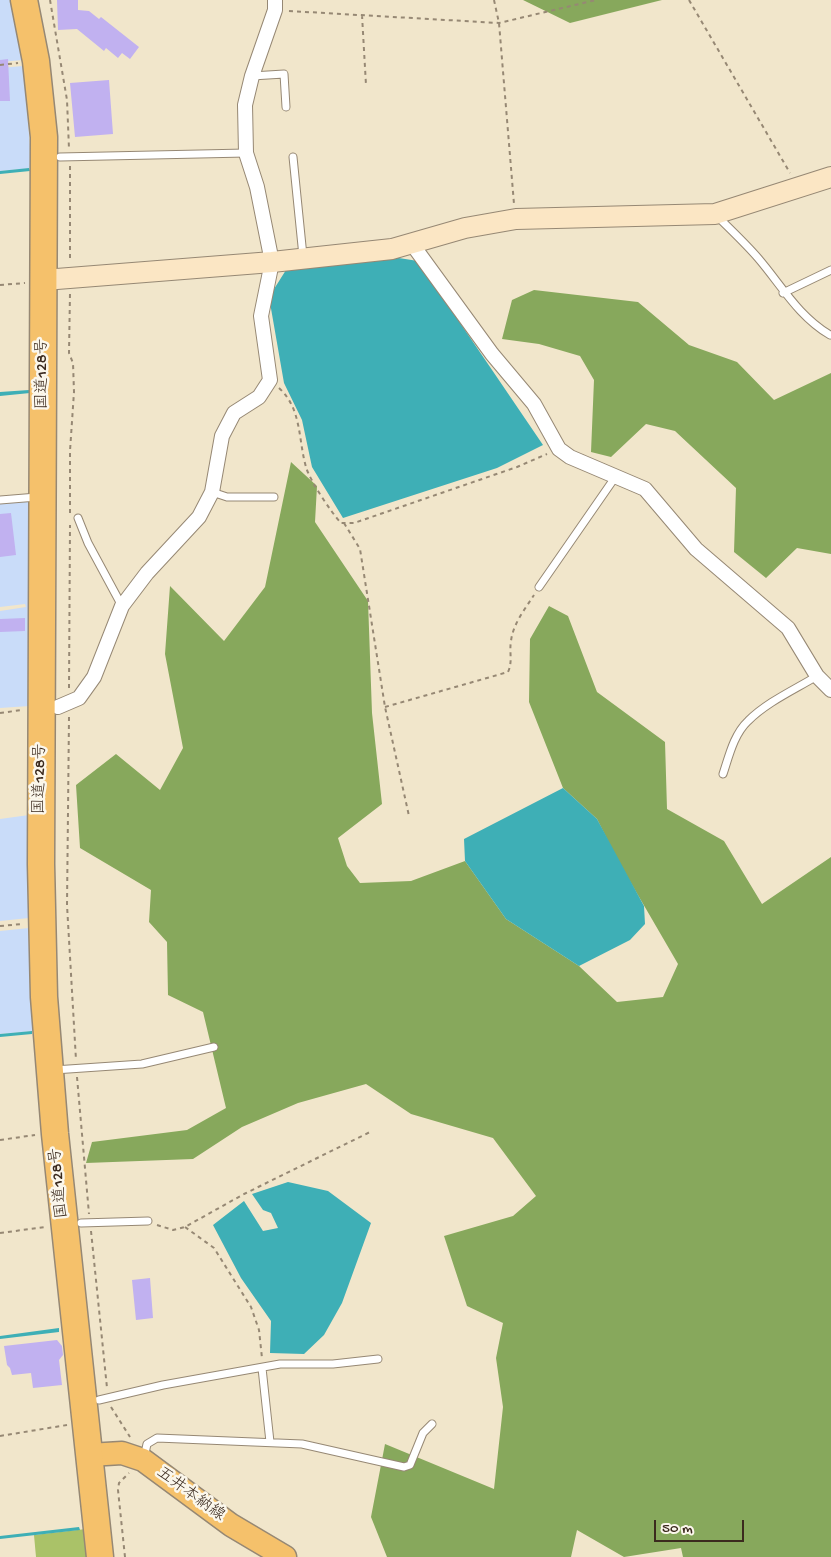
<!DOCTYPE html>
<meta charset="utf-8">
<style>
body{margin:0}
#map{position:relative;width:831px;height:1557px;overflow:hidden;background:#f1e6cb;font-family:"Gochi Hand",sans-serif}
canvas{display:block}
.scale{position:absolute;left:654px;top:1520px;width:90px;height:22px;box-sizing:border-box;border:2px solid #3b2a1e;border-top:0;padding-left:6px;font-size:15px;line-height:18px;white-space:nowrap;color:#3b2a1e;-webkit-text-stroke:4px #fbf7ec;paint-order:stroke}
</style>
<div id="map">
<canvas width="831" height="1557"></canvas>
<div class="scale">50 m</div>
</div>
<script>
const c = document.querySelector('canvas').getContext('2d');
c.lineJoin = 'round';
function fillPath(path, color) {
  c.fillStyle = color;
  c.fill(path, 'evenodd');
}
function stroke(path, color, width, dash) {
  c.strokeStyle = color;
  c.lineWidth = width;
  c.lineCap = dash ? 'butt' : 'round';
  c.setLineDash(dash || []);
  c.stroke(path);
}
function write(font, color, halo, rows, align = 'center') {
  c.font = font + ' "Gochi Hand","Klee One",sans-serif';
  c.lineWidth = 5;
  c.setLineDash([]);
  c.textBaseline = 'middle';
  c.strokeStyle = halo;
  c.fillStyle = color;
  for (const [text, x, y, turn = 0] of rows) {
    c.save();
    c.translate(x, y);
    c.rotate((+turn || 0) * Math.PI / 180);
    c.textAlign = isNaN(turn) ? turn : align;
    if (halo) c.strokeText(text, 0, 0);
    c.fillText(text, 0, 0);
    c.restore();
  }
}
const built = new Path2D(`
 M0,0H11L23,60L0,62Z
 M23,66L32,168L0,171V68Z
 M27,500L31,501L30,706L0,708V611L26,607L25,604L0,607V503Z
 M29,815V918L0,921V819Z
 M29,928L34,1031L0,1034V931Z`);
const green = new Path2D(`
 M86,1529L89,1557H36L34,1535Z`);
const forest = new Path2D(`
 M523,0H662L570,23Z
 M534,290L638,302L689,345L737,362L774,400L831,373V554L797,548L766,578L734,552L736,488L675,431L646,424L611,457L591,452L594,380L580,356L539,344L502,339L512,300Z
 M291,462L317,486L315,522L368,601L372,713L382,804L338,838L347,866L360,883L411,881L465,861L506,919L579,966L617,1002L663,997L678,964L617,859L597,819L563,788L529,702L530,639L549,606L568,616L597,692L665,742L667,809L724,841L762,904L831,857V1557H683L681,1548L624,1557L577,1530L571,1557H387L371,1517L385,1444L494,1489L503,1407L496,1358L503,1323L467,1306L444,1236L513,1216L536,1196L493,1138L411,1114L366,1084L298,1103L242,1127L193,1159L86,1163L92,1142L187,1130L226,1108L203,1012L168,995L167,942L149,922L151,890L80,848L76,785L116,754L160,790L183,748L165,654L170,586L224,641L265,587Z`);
const water = new Path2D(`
 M29,168L30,171L0,174V171Z
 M386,256L418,261L543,445L497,468L343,518L312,467L302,420L284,383L269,297L286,270Z
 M29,390L30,393L0,396V392Z
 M563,788L597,819L644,906L645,924L630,940L579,966L506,919L465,861L464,839Z
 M32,1031V1034L0,1037V1034Z
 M288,1182L328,1191L371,1223L342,1303L324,1335L304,1354L270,1353L271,1321L241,1278L213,1225L244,1201L263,1231L278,1228L271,1213L263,1210L252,1194Z
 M59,1328V1332L0,1339V1336Z
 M79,1527L80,1530L0,1539V1536Z`);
const building = new Path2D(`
 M57,0H78V10L89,11L99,19L101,17L139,47L130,59L122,53L118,58L106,48L104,51L77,29L58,30Z
 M8,59L10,101H0V60Z
 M109,80L113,134L75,137L70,83Z
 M11,513L16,555L0,557V514Z
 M25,618V631L0,632V619Z
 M150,1278L153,1318L136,1320L132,1280Z
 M57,1340L62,1346L63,1355L59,1360L62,1385L33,1388L31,1373L12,1375L10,1368L7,1365L4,1346Z`);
const path = new Path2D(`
 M50,0L67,100L69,149
 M494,0L499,23L514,204
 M689,0L790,173
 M289,11L499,23L596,0
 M362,15L366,85
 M0,65L18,63
 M70,166V261
 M0,285L25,283
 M279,388C302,409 298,439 306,467C310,481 331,512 341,523H354L517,467L547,454
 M70,513V451L74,392L73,363L69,353L70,293
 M344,523L360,549L385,707L409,816
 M69,688L70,525
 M385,707L508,672C513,661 509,653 511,641C513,624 525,609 534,595
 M0,713L22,710
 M69,717L67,905L76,1060
 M0,926L22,924
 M77,1077L89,1214
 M0,1140L35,1135
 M157,1225L173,1230L185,1227L244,1194L370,1132
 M185,1227L214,1248L251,1307L259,1330L262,1358
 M91,1231L107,1388
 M0,1233L45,1227
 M111,1407L130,1437
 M0,1436L67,1425
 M125,1557L118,1490L119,1483L129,1473`);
const lane = new Path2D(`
 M252,76L284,74L286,107
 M60,157L246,153
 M293,157L303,256
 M717,216C731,230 746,244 758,258C782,286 798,316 830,335
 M783,293L831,270
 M212,492L227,497H274
 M0,500L37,497
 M78,518L88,543L122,606
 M539,587L616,476
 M723,774C729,756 734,734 748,721C767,702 794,690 817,676
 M54,1070L142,1064L214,1047
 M81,1223L148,1221
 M262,1368L270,1442
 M99,1400L163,1385L280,1364H333L378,1359
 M144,1458L147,1444L157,1438L302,1444L404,1467L410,1465L423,1433L432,1424`);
const street = new Path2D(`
 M412,244L492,354L534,404L559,449L570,457L645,489L696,549L788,628L817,676L831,690
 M58,707L79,698L94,677L122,606L147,573L199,517L212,492L222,436L234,413L259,397L270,380L261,316L272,262L257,187L246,153L245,105L252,76L275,10V0`);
const secondary = new Path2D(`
 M44,280L272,262L392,249L465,228L516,219L715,214L831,177`);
const primary = new Path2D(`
 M89,1455L122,1453L143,1460L231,1525L285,1557`);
const highway = new Path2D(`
 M24,0L36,61L44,137L41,864L44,997L55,1134L100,1557`);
const streetNames = [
 ["国道128号",44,374,-90],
 ["国道128号",41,779,-89],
 ["国道128号",60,1183,-96],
 ["五井本納線",190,1495,36]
];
fillPath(built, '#c9dcf9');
fillPath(green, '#aac268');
fillPath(forest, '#87a85c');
fillPath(water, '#3eafb6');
fillPath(building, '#c1b1f0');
stroke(lane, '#968874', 9);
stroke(street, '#968874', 16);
stroke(secondary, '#968874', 22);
stroke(primary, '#968874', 25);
stroke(highway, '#968874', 29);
stroke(path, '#968874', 2, [4, 4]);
stroke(lane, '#fff', 7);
stroke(street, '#fff', 14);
stroke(secondary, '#fbe6c4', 20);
stroke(primary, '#f5c16b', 22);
stroke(highway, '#f5c16b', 26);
write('16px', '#3b2a1e', '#fbf7ec', streetNames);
</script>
